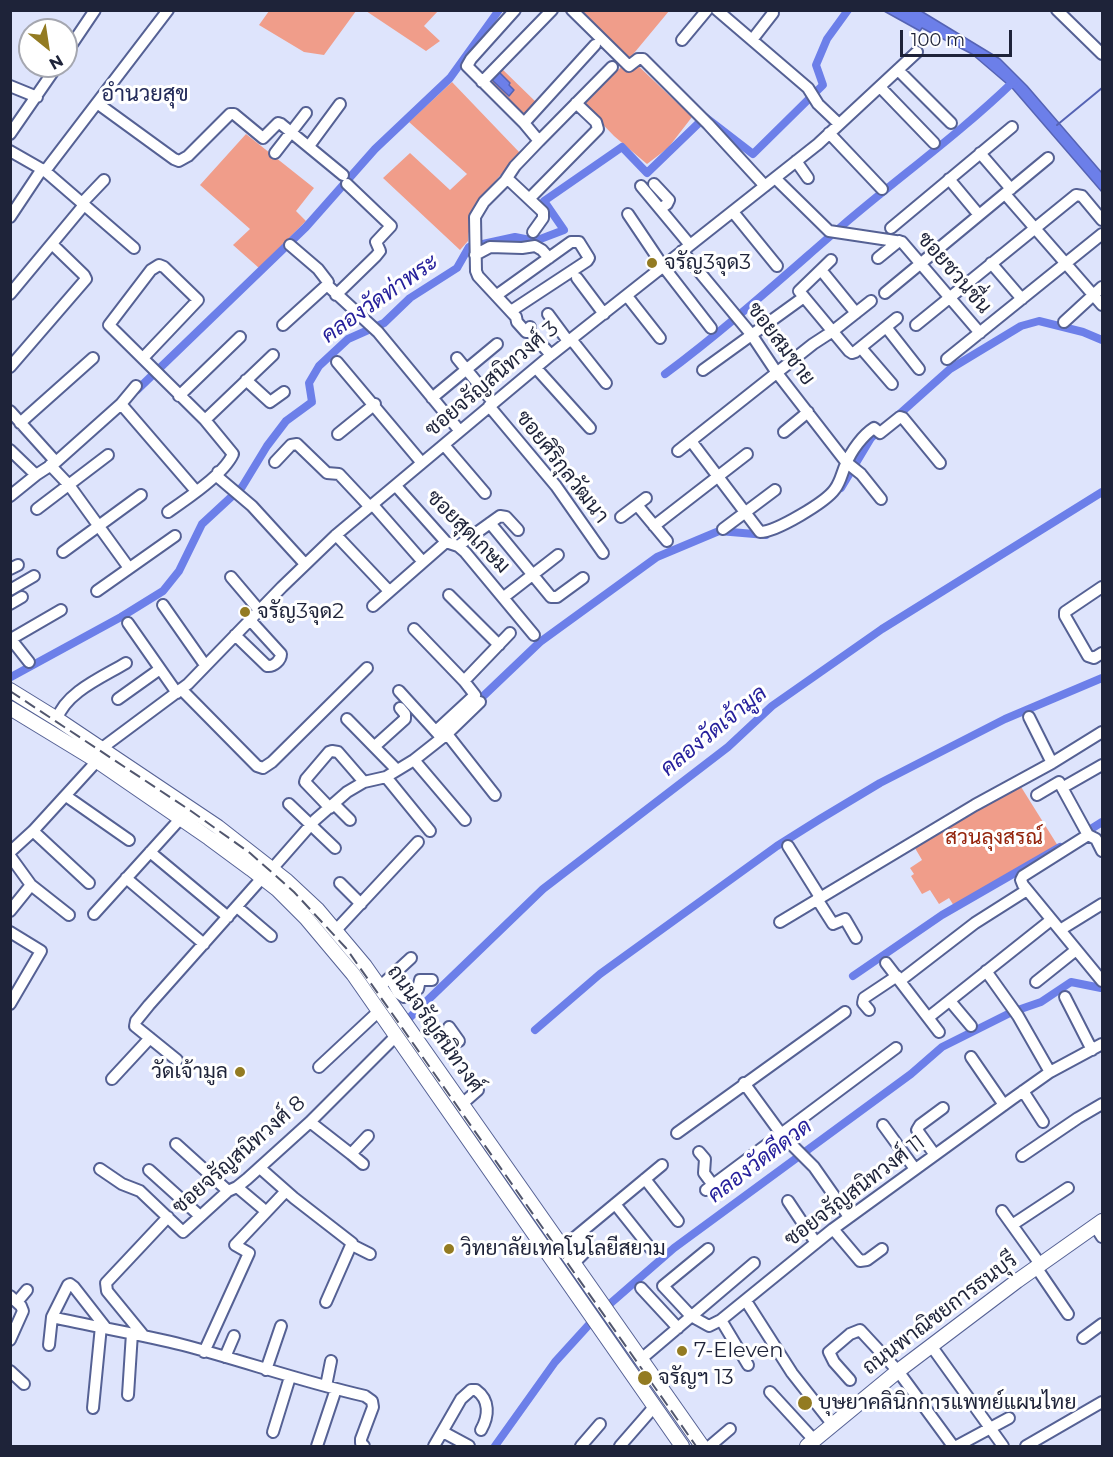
<!DOCTYPE html>
<meta charset="utf-8">
<style>
body{margin:0}
#map{position:relative;width:1113px;height:1457px;overflow:hidden;background:#dee4fc;font-family:Montserrat,sans-serif}
canvas{display:block}
.frame{position:absolute;inset:0;border:12px solid #1e2339;pointer-events:none}
.north{position:absolute;left:18px;top:18px;width:60px;height:60px;box-sizing:border-box;background:#fff;border:2px solid #a5a7b0;border-radius:50%;rotate:150deg;font-size:16px;font-weight:700;line-height:24px;text-align:center;color:#1e2339}
.north::after{content:'';display:block;margin:auto;width:21px;height:27px;background:#937b22;clip-path:polygon(50% 0,100% 100%,50% 72%,0 100%)}
.scale{position:absolute;left:900px;top:30px;width:112px;height:27px;box-sizing:border-box;border:3px solid #1e2339;border-top:0;padding-left:8px;font-size:18px;line-height:21px;white-space:nowrap;color:#1e2339;-webkit-text-stroke:4px #fff;paint-order:stroke}
</style>
<div id="map">
<canvas width="1113" height="1457"></canvas>
<div class="frame"></div>
<div class="north">N</div>
<div class="scale">100 m</div>
</div>
<script>
const c = document.querySelector('canvas').getContext('2d');
c.lineJoin = 'round';
function fillPath(path, color) {
  c.fillStyle = color;
  c.fill(path, 'evenodd');
}
function stroke(path, color, width, dash) {
  c.strokeStyle = color;
  c.lineWidth = width;
  c.lineCap = dash ? 'butt' : 'round';
  c.setLineDash(dash || []);
  c.stroke(path);
}
function write(font, color, halo, rows, align = 'center') {
  c.font = font + ' Montserrat,Sarabun,sans-serif';
  c.lineWidth = 6;
  c.setLineDash([]);
  c.textBaseline = 'middle';
  c.strokeStyle = halo;
  c.fillStyle = color;
  for (const [text, x, y, turn = 0] of rows) {
    c.save();
    c.translate(x, y);
    c.rotate((+turn || 0) * Math.PI / 180);
    c.textAlign = isNaN(turn) ? turn : align;
    if (halo) c.strokeText(text, 0, 0);
    c.fillText(text, 0, 0);
    c.restore();
  }
}
const green = new Path2D(`
 M269,11V10L356,11L324,55L304,52L259,25Z
 M366,11H438L424,26L440,41L426,51Z
 M564,11H669L630,58L692,117L668,148L647,164L614,136L584,105L622,66Z
 M500,67L538,104L524,118L486,81Z
 M452,82L520,153C496,181 470,203 468,241L460,250L383,178L410,153L450,190L467,174L409,122Z
 M246,134L314,188L296,211L306,221L259,268L233,245L250,229L200,185Z
 M1018,782L1058,846L954,906L949,898L939,904L930,890L922,894L911,876L914,874L910,868L922,860L912,843Z`);
const water = new Path2D(`
 M884,11H921L1000,59L1027,86L1102,173V192L1013,89L972,54L922,28L920,31Z
 M498,71L510,83L509,85L514,90L509,96L491,79Z`);
const stream = new Path2D(`
 M1057,125L1102,88`);
const canal = new Path2D(`
 M665,374C727,328 784,276 843,225C899,177 959,134 1013,82
 M137,390L306,227L375,149L450,78L499,10
 M895,418L950,369L1021,326L1039,321L1083,332L1102,340
 M841,488L871,438L881,429
 M11,677L121,617L163,591L179,571L202,524L242,487L267,446L286,421L312,402L309,383L319,366L348,339L384,323L410,298L457,268L469,247L515,237L535,241L564,230L544,201L622,147L647,173L705,117L753,154L823,85L816,65L827,39L848,10
 M476,703L540,642L657,557L719,531L766,535
 M1083,834L1102,822
 M853,976L942,915L1060,847
 M404,1023L543,889L728,747L772,706L882,629L1102,492
 M535,1030L600,974L777,846L820,819L880,783L1005,719L1102,678
 M604,1309L674,1248L911,1074L942,1047L1012,1012L1041,1002L1071,982L1101,988
 M495,1446L555,1362L595,1318`);
const minor = new Path2D(`
 M515,10L471,59L467,66L524,123L539,141L515,166L505,181L484,202L475,217L476,271L478,276L516,317L517,322L526,332H530
 M572,10L629,66L638,59H643L708,124L765,186
 M717,10L808,88L818,104L839,124
 M1057,10L1102,54
 M682,40L707,10
 M752,40L773,13
 M66,53L95,10
 M898,70L951,123
 M482,82L552,10
 M10,86L37,97
 M880,87L934,143
 M97,103L174,159L179,161L188,156L230,114H234L263,138L278,123L281,124L343,175
 M524,123L595,45
 M829,133L882,189
 M10,134L57,66
 M539,141L612,67
 M309,146L340,104
 M10,151L45,171L134,248
 M275,153L306,113
 M980,153L1011,189
 M796,161L808,178
 M45,171L168,10
 M775,178L829,231L902,242L980,333
 M949,179L979,215
 M505,181H510L543,212V218L533,232
 M654,184L669,200L667,204L660,209
 M641,186L690,245
 M1005,194L1102,305
 M530,198L598,129L596,122L576,103
 M82,203L104,180
 M733,212L777,266
 M628,214L663,266L711,328
 M10,217L42,169
 M891,228L1012,127
 M290,245L318,269L328,282L327,285
 M682,251L751,334L777,373L846,462L861,474L881,499
 M475,255L490,247L522,248L535,246L542,250L549,258
 M878,258L899,241
 M831,260L799,291L849,351L852,353L855,352L897,318
 M991,263L1022,299
 M821,270L856,313
 M577,278L604,314
 M885,293L1048,158
 M10,294L84,205
 M336,295L376,256L380,251L376,242L391,226L347,184
 M497,295L571,242H579L589,258L587,261L511,311
 M627,296L660,338
 M548,314L568,341
 M1064,322L1102,287
 M283,325L327,285L378,332L459,430
 M916,325L1076,195L1082,196L1102,220
 M530,327V332L551,355
 M886,327L919,369
 M571,339L606,383
 M861,348L892,384
 M143,358L198,300L164,267L159,265L151,270L109,325L205,420L233,454C224,474 187,499 168,512
 M457,358L493,402
 M947,359L1102,234
 M337,362L422,463
 M10,367L86,279L84,275L52,244
 M536,368L590,428
 M703,370L804,297
 M246,380L270,402L284,392
 M179,396L240,337
 M432,398L497,344
 M121,404L196,491
 M489,406L556,486L603,553
 M10,411L56,462
 M205,420L273,355
 M20,423L93,358
 M784,432L808,412
 M338,434L375,404
 M691,441L760,532C776,532 826,502 835,489C841,481 842,472 846,464C851,451 863,435 874,428L880,433L900,417L903,418L940,463
 M444,445L485,493
 M10,450L36,475
 M678,451L813,344L833,331L871,301
 M275,462L291,445L297,444L327,473L339,474L370,507
 M50,465L69,485L129,568
 M218,472L219,478L252,506L305,564
 M396,486L446,542L458,546L465,552L534,635
 M10,496L36,475L56,462L121,404L136,386
 M373,505L423,562
 M637,505L667,541
 M37,509L108,455
 M621,517L646,498
 M490,523L551,597H557L583,578
 M654,526L747,454
 M723,529L775,490
 M336,535L389,591
 M458,546L500,516L506,517L518,530
 M63,552L141,495
 M10,569L18,565
 M231,577L259,610
 M1102,587L1065,612V616L1088,656L1094,658L1102,653
 M10,590L34,576
 M97,591L175,536
 M449,595L499,645
 M504,597L558,555
 M10,604L22,597
 M163,605L205,665
 M373,606L446,542
 M128,623L177,693
 M414,629L464,681L475,695L436,731
 M235,635L267,666C274,667 281,660 281,654L250,620
 M10,638L29,662
 M11,639L61,610
 M464,681L510,633
 M181,689L257,766L263,768L272,762L367,668
 M399,691L439,735
 M118,699L160,669
 M1029,717L1052,763
 M57,719C66,692 103,677 126,663
 M347,719L397,770
 M447,734L495,795
 M375,746L405,719V714L400,708
 M102,748L188,684L282,587L336,535L551,355L818,144L917,52
 M414,760L465,820
 M386,777L430,831
 M1067,785L1102,765
 M1037,795L1059,782L1088,835
 M66,796L129,840
 M289,804L335,848
 M334,804L350,820
 M330,808L305,782L306,779L329,752L332,751L338,752L364,782
 M33,831L89,883
 M788,846L820,897
 M1102,851L1096,839L1088,835L1023,876L1021,880L1023,885L1102,981
 M10,852L33,831L97,761
 M150,852L228,917
 M10,856L31,885L69,915
 M272,869L315,820L347,792L364,782L386,777L414,760L447,734L480,702
 M126,878L204,944
 M340,883L361,904
 M817,899L833,924L845,919L856,938
 M237,907L271,936
 M10,911L31,885
 M94,914L181,818
 M780,922L975,805L1052,763L1102,732
 M336,930L418,842
 M1060,930L1102,904
 M10,932L41,951L10,1004
 M886,963L939,1032
 M986,971L1018,1016L1050,1072
 M390,978L398,993L404,997L418,989L420,980H432
 M901,980L975,923L1027,890
 M385,982L411,958
 M1036,982L1076,950
 M1065,997L1092,1050
 M950,1001L971,1026
 M869,1010L863,1003L864,998L897,976
 M929,1017L1051,920
 M449,1027L459,1041
 M971,1057L1004,1105
 M177,1060L135,1026L136,1021L149,1005L262,878
 M319,1067L379,1011
 M112,1079L150,1038
 M744,1083L782,1135L814,1167L849,1217
 M1023,1091L1043,1122
 M462,1104L478,1090
 M310,1122L351,1154L368,1136
 M883,1125L915,1169
 M677,1133L845,1012
 M176,1144L228,1191
 M699,1152L705,1159L704,1173L713,1185
 M351,1154L363,1164
 M935,1155L917,1130L920,1125L943,1108
 M1022,1156L1078,1118L1102,1104
 M260,1168L294,1198L352,1243L326,1302
 M100,1169L122,1184L140,1191L183,1232L228,1191L237,1187L247,1179L310,1122L396,1036
 M149,1170L200,1216
 M645,1179L678,1221
 M237,1187L262,1208
 M706,1190L896,1048
 M788,1201L816,1243
 M615,1204L651,1249
 M1002,1211L1040,1264
 M1012,1225L1068,1188
 M1095,1226L1102,1237
 M833,1229L860,1261L867,1260L882,1249
 M352,1245L370,1254
 M562,1248L662,1165
 M708,1249L663,1286L691,1316L709,1326L721,1320L833,1229L1012,1099L1050,1072L1102,1044
 M573,1264L589,1248L579,1234
 M1036,1267L1068,1314
 M641,1288L678,1328
 M10,1296L21,1306L23,1311L10,1340
 M746,1301L792,1373L833,1425
 M17,1302L27,1290
 M52,1317C95,1327 139,1334 183,1345C244,1361 303,1382 365,1396L372,1401L373,1407L361,1439V1443L364,1446
 M721,1320L748,1365
 M143,1335L107,1291L106,1283L168,1217
 M1083,1338L1102,1324
 M49,1345L52,1317L68,1285L70,1284L74,1287L106,1328
 M932,1347L1003,1446
 M204,1352L249,1253L235,1245L286,1191
 M225,1357L234,1336
 M640,1360L754,1263
 M266,1370L281,1326
 M10,1371L24,1384
 M850,1380L834,1362L829,1352L850,1334L860,1330L898,1371L953,1446
 M326,1386L331,1361
 M770,1392L815,1441
 M128,1395L132,1333
 M93,1408L101,1326
 M273,1432L290,1377
 M443,1432L469,1446
 M317,1446L336,1389
 M434,1446L461,1399L471,1390H476C490,1400 489,1416 481,1430
 M581,1446L600,1424
 M620,1446L654,1407
 M710,1446L730,1429
 M957,1446L1009,1418
 M1026,1446L1102,1402`);
const major = new Path2D(`
 M10,690L57,719L218,827L287,881L317,909L365,966L702,1446
 M10,708L97,761L209,838L251,869L278,890L306,918L353,974L682,1446
 M807,1446L898,1371L1017,1281L1102,1221`);
const rail = new Path2D(`
 M10,691L191,811L250,853L294,892L346,948L696,1446`);
const markers = [
 [652,263,6,"#937b22"],
 [245,612,6,"#937b22"],
 [240,1072,6,"#937b22"],
 [449,1249,6,"#937b22"],
 [682,1351,6,"#937b22"],
 [645,1378,8,"#937b22"],
 [805,1403,8,"#937b22"]
];
const poiNames = [
 ["จรัญ3จุด3",664,263],
 ["จรัญ3จุด2",257,612],
 ["วัดเจ้ามูล",228,1072,"right"],
 ["วิทยาลัยเทคโนโลยีสยาม",461,1249],
 ["7-Eleven",694,1351],
 ["จรัญฯ 13",658,1378],
 ["บุษยาคลินิกการแพทย์แผนไทย",818,1403]
];
const streetNames = [
 ["ซอยชวนชื่น",954,273,49],
 ["ซอยสมชาย",781,344,53],
 ["ซอยจรัญสนิทวงศ์ 3",492,379,-40],
 ["ซอยศิริกุลวัฒนา",562,467,52],
 ["ซอยสุดเกษม",468,532,45],
 ["ถนนจรัญสนิทวงศ์",435,1029,55],
 ["ซอยจรัญสนิทวงศ์ 8",239,1155,-41],
 ["ซอยจรัญสนิทวงศ์ 11",855,1191,-37],
 ["ถนนพาณิชยการธนบุรี",940,1314,-37]
];
const parkNames = [
 ["สวนลุงสรณ์",994,838]
];
const neighbourhoodNames = [
 ["อำนวยสุข",145,95]
];
const waterNames = [
 ["คลองวัดท่าพระ",380,299,-35],
 ["คลองวัดเจ้ามูล",714,731,-39],
 ["คลองวัดดีดวด",760,1161,-37]
];
fillPath(green, '#f09d8a');
fillPath(water, '#6c7fe9');
stroke(water, '#5563b4', 1.5);
stroke(stream, '#5563b4', 2);
stroke(canal, '#6c7fe9', 8);
stroke(minor, '#556194', 14);
stroke(major, '#556194', 16);
stroke(minor, '#fff', 10);
stroke(major, '#fff', 14);
stroke(rail, '#52576e', 2, [12, 6]);
for (const [x, y, r, color] of markers) {
  const dot = new Path2D();
  dot.arc(x, y, r, 0, 2 * Math.PI);
  c.fillStyle = color;
  c.fill(dot);
  stroke(dot, '#fff', 2);
}
write('21px', '#1e2339', '#fff', poiNames, 'left');
write('21px', '#1e2339', '#fff', streetNames);
write('21px', '#94240c', '#fff', parkNames);
write('22px', '#222a58', '#fff', neighbourhoodNames);
write('italic 22px', '#26209c', '#fff', waterNames);
</script>
